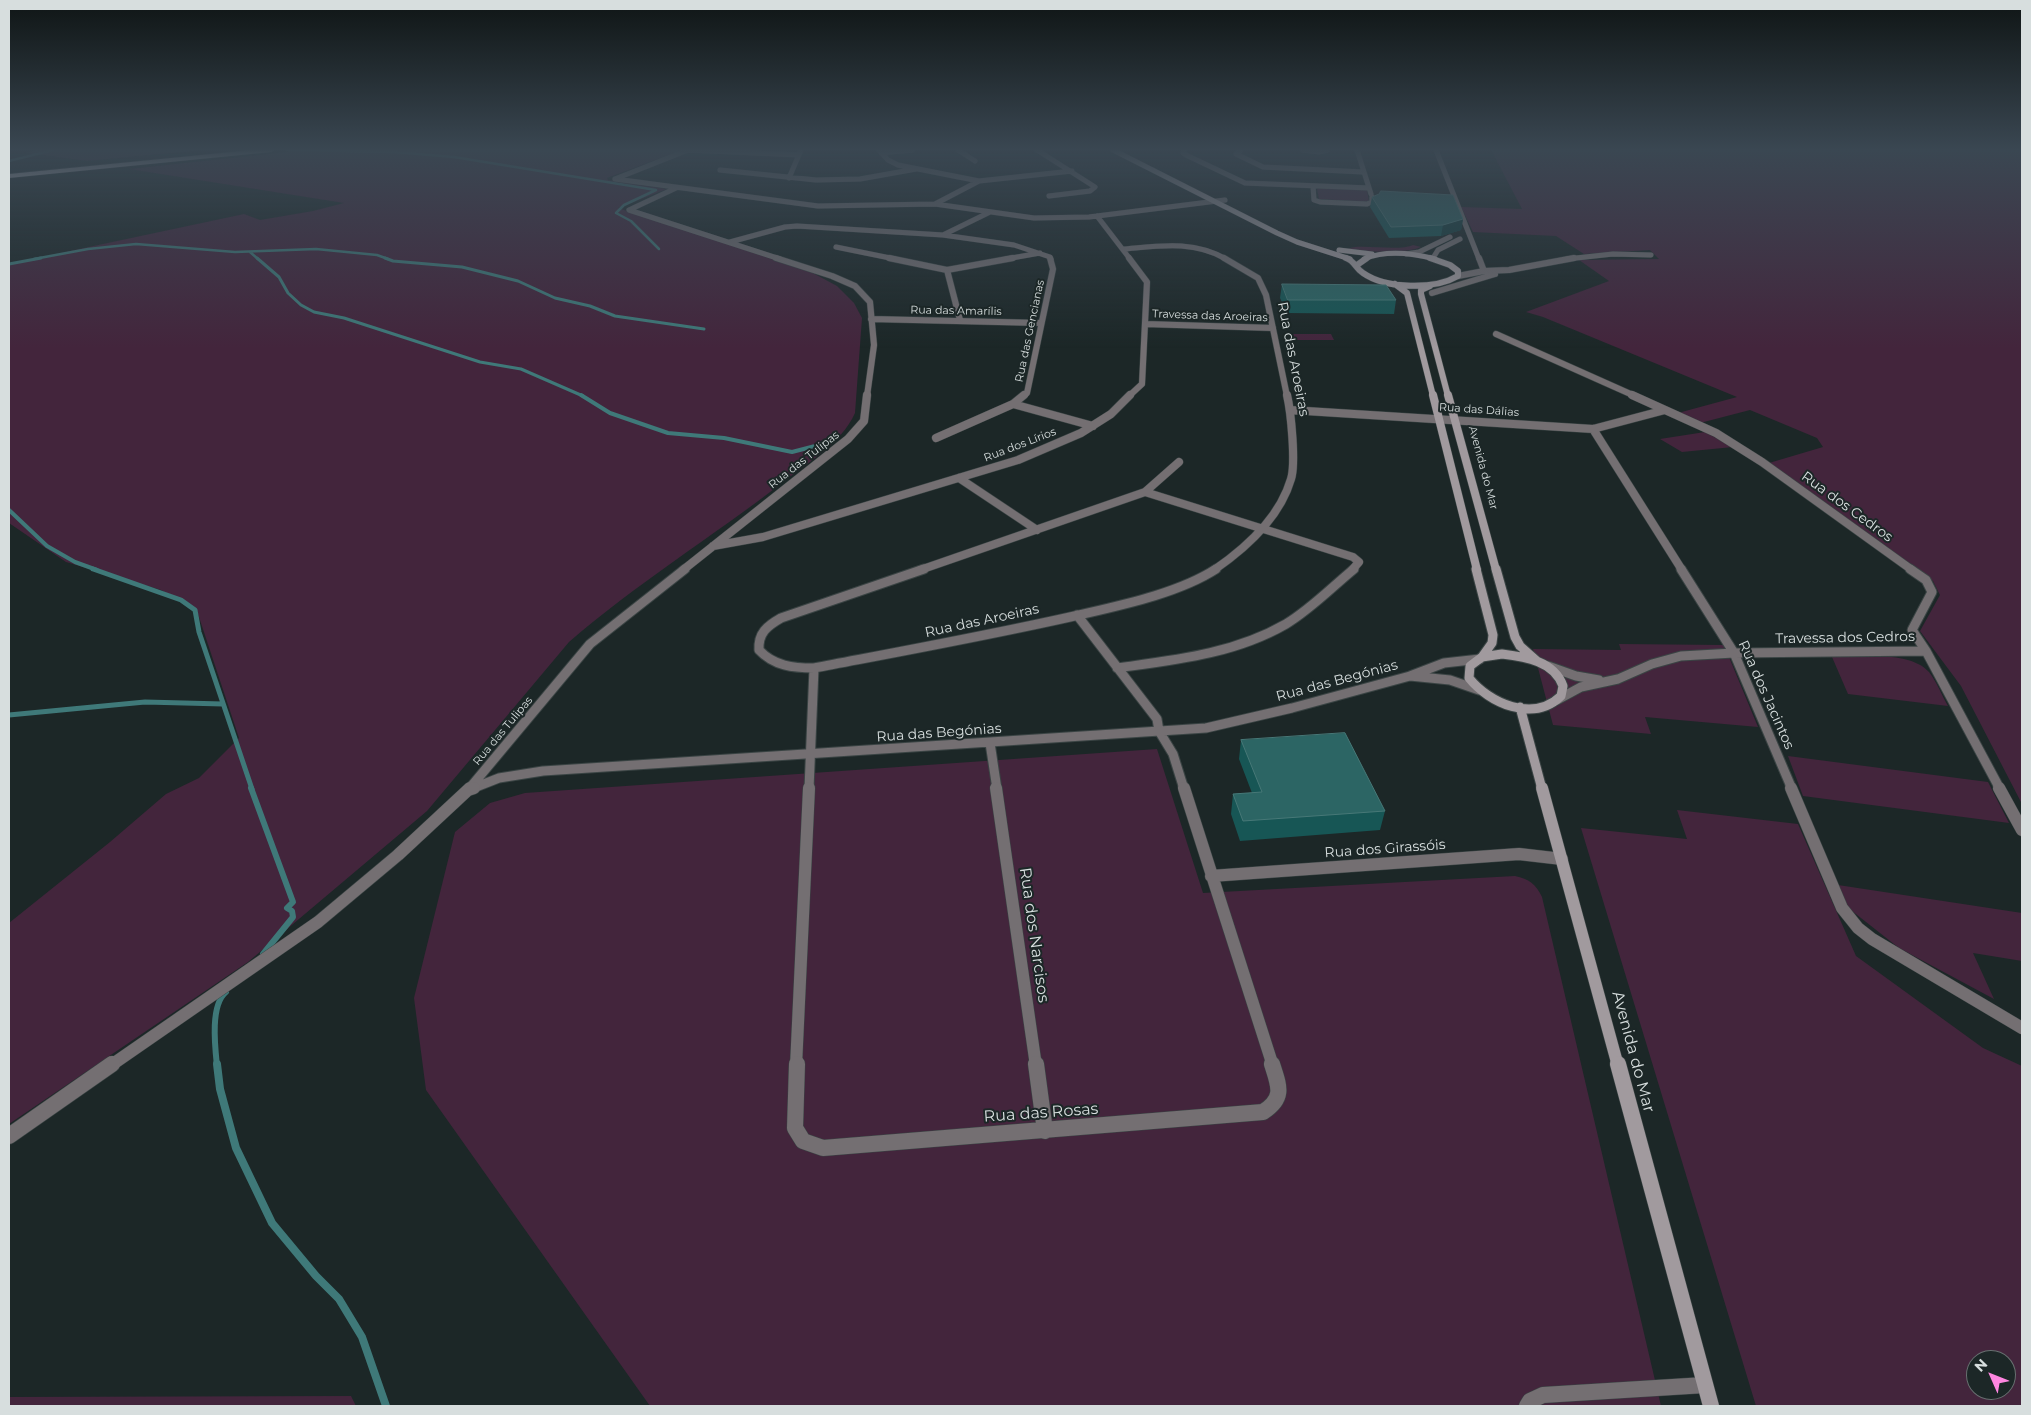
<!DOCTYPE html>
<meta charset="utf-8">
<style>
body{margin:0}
#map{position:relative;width:2031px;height:1415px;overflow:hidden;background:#1c2727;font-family:Montserrat,sans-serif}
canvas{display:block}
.frame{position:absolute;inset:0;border:10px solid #d7dede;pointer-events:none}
.north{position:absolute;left:1966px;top:1350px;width:50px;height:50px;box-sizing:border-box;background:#1c2727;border:1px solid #677070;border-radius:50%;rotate:314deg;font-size:14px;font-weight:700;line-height:20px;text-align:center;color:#d7dede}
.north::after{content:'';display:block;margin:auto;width:18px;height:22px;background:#fe86e0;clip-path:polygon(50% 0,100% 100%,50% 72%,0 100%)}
</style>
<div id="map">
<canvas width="2031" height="1415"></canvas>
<div class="frame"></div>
<div class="north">N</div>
</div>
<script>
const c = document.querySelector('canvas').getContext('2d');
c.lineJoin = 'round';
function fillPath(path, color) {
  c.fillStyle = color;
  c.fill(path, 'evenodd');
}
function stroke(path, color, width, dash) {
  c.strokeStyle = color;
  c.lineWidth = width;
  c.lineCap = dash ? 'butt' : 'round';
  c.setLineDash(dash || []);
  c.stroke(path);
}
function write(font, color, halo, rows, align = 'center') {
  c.font = font + ' Montserrat,sans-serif';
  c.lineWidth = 4;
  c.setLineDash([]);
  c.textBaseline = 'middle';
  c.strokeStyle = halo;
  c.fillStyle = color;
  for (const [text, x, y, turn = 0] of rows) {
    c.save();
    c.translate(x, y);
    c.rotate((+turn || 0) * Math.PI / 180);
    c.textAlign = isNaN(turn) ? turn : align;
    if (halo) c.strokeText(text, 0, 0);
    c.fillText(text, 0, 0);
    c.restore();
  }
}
const green = new Path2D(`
 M35,150H203L87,161L27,153Z
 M305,150H682L607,178L608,180L667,189L618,208L811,272L837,286L854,303L862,318L855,413C841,444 808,462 782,483C712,537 636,584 569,642L427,811L248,962L9,1124V923L110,842L166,794L199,778L239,738L197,611L161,590L66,562L9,523V264L244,214L260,220L313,211L344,203L129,169Z
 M1491,150H2022V804L1961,686L1920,631L1940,595L1933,581L1769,463L1823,447L1817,438L1750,410L1700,423L1678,413L1737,397L1543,317L1526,312L1609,281L1579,260L1659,259L1650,250L1584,254L1556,236L1473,232L1461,207L1522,209Z
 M1320,188L1367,190L1369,201L1364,202L1319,199L1317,189Z
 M1413,245L1421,247C1406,254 1364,252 1348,249C1357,243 1399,252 1413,245Z
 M1293,334H1331L1334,340H1296Z
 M1705,432L1733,447L1682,452L1660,439Z
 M1619,644L1724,645L1758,727L1645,717L1651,734L1553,725L1533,649L1621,650Z
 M1832,657C1858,657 1910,650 1929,672C1937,682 1942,696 1948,706L1848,694Z
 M1157,749L1203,893L1515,876C1529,879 1536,884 1542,897L1661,1406H650L426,1090L414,998L455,832L490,803L525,793Z
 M1788,756L1988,782L2009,823L1803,796Z
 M1677,810L1798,824L1856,956L1983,1048L2022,1066V1406H1756L1581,828L1687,839ZM1976,1360H2006V1390H1976Z
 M1838,885L2022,913V961L1973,953L1994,999L1899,948L1847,907Z
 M351,1396L356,1406H9V1397Z`);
const streamFar5 = new Path2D(`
 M287,150L394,152L454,157L656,190L624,205L616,213L631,221L659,249
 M9,161L53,150
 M250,252L258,259
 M34,259L88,249L136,244L235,252L316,249L377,255L388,259`);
const streamFar4 = new Path2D(`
 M257,258L279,277L288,293L301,305L314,312L344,318L480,362L521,369L583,396
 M385,258L393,261L462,267L518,281L555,298L590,306L615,316L704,329
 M9,264L41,258`);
const streamFar3 = new Path2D(`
 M581,395L610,413L668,433L724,438L792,452L819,445
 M9,510L47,546L75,562L97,570`);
const streamFar2 = new Path2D(`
 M93,569L181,600L195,610L199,632L252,789
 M9,715L145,702L223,704`);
const streamFar1 = new Path2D(`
 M251,788L293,902L287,908L292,911L293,917L263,954
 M217,1066C215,1047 210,1005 226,992`);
const stream = new Path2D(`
 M217,1064L220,1089L236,1148L272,1223L316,1276L339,1299L362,1337L386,1406`);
const streetFar5 = new Path2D(`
 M687,150L799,155
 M879,150L888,160L898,165L979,181
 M958,150L975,161
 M1037,150L1095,187L1090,191L1049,196
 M1184,150L1183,153L1186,155L1245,183L1369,188
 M1241,150L1236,154L1263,167L1363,172
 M1303,150L1319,152L1327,150
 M1357,150L1371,194
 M1436,150L1479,259
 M881,153L912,150
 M720,170L816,180L860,179L916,169
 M789,178L801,150
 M615,179L818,206L935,204L1034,218L1089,217L1225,200
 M615,179L688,150
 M1313,186L1314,200L1320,202L1367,204L1372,202V197
 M676,188L629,210L780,259
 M935,204L979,181L1072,171
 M1097,216L1130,259
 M943,235L990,212
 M730,242L785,227L797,226L943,235L1014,245L1050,257L1051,259
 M836,247L895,259
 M1123,249C1159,246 1193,240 1226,259
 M1406,254L1419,252L1450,237
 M1433,258L1438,250L1460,239
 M1006,259L1040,253
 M1567,259L1613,254L1651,255`);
const streetFar4 = new Path2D(`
 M776,258L832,276L855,286L870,302L874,345L867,396
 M889,258L947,270L960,320
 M1129,258L1147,282L1142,384L1129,396
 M1224,258L1258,278L1266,295L1287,396
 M1479,258L1484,271
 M947,270L1013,258
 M1458,276L1484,271L1509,270L1574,258
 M1432,293L1495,274
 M871,319L1041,323
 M1145,324L1273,328
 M1496,334L1635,396
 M1023,396L1027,393L1053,269L1050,258`);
const streetFar3 = new Path2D(`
 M1632,395L1716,433L1762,462L1912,570
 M1013,404L1093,426
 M1290,410L1593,429L1665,410
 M1593,429L1682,570
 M936,438L1013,404L1024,395
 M959,478L1037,530
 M1145,492L1353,557L1359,562L1352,570
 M713,546L763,537L1018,460L1081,433L1111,414L1130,395
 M683,570L848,439L864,421L867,395
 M920,570L1145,492L1179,462
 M1214,570C1246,548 1280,517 1291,479C1296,463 1291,412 1287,395`);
const streetFar2 = new Path2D(`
 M924,569L781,618C767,626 758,633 759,650C774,666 793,668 814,668C903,651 991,635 1079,615C1122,605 1179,593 1216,569
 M1681,569L1734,653L1792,789
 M1910,569L1926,580L1932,592L1912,630L1926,651L2000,789
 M1077,615L1157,719L1159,731L1173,754L1184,789
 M1548,666L1576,676L1599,680
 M1117,668C1175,660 1234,654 1286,624C1311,609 1332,587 1354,569
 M1479,690L1450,680L1410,676L1444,663L1480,659
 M1557,700L1581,687L1618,679L1652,664L1681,656L1734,653L1926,651
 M990,743L997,789
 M469,789L590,644L685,569
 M471,789L499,778L543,771L1206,728L1292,708L1410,676
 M809,789L814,668`);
const streetFar1 = new Path2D(`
 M996,788L1036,1066
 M1184,788L1273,1066
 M1791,788L1842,908L1858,928L1872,939L2022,1028
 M1999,788L2022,830
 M468,790L474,788
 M1211,876L1519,854L1562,859
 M110,1066L318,922L398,855L470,788
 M796,1066L809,788`);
const street = new Path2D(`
 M797,1064L795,1128L803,1141L823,1148L1263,1112C1285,1098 1279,1086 1272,1064
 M1036,1064L1045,1131
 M9,1136L112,1064
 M1527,1406L1530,1401L1543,1395L1705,1385`);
const secondaryFar5 = new Path2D(`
 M1113,150L1277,233L1297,242L1350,259
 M1339,250L1372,254
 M1364,259C1386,250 1412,253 1435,259`);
const secondaryFar4 = new Path2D(`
 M1346,258C1355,261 1355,268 1363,273C1386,289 1434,290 1458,276V271L1450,265L1430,258
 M1357,265L1367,258
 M1395,284L1407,293L1433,396
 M1430,286L1421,290V294L1448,396`);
const secondaryFar3 = new Path2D(`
 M1433,395L1477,570
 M1448,395L1496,570`);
const secondaryFar2 = new Path2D(`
 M1476,569L1493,635L1492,643L1482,657
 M1496,569L1515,637L1520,646L1537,661
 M1502,654C1526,657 1554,661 1563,686L1561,696C1533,723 1489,703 1469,678L1470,666L1482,657Z
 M1520,707L1542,789`);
const secondaryFar1 = new Path2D(`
 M1542,788L1618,1066`);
const secondary = new Path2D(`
 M1618,1064L1711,1406`);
const highway = new Path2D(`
 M252,150H274L271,152L9,178V174Z`);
const wall = new Path2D(`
 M1372,197L1463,219L1461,230L1441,236L1389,238L1370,207Z
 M1282,284L1396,300L1394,314L1287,313L1280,298Z
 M1241,740L1385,811L1380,830L1240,841L1231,814L1233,794L1252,793L1239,759Z`);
const shadedWall = new Path2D(`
 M1463,219L1461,230L1441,236L1443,225Z`);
const building = new Path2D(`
 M1381,191L1453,195L1463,219L1443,225L1391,227L1372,197L1379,194Z
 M1282,284L1386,285L1396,300H1288Z
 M1345,733L1385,811L1243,821L1233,794L1262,792L1241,740Z`);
const farStreetnames = [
 ["Rua das Amarílis",956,311,1],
 ["Travessa das Aroeiras",1210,316,2],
 ["Rua das Gencianas",1030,331,-78],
 ["Rua das Dálias",1479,410,4],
 ["Rua dos Lírios",1020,445,-21],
 ["Rua das Tulipas",804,460,-38],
 ["Avenida do Mar",1483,468,75],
 ["Rua das Tulipas",503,731,-50]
];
const streetNames = [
 ["Rua das Aroeiras",1293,359,79],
 ["Rua dos Cedros",1847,507,36],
 ["Rua das Aroeiras",982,621,-12],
 ["Travessa dos Cedros",1845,638,-1],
 ["Rua das Begónias",1337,681,-15],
 ["Rua dos Jacintos",1766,695,66],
 ["Rua das Begónias",939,733,-4],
 ["Rua dos Girassóis",1385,849,-4]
];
const nearStreetnames = [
 ["Rua dos Narcisos",1034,935,82],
 ["Avenida do Mar",1633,1052,75],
 ["Rua das Rosas",1041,1113,-4]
];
fillPath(green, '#43253c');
stroke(streamFar5, '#3f7979', 2.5);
stroke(streamFar4, '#3f7979', 3);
stroke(streamFar3, '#3f7979', 4);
stroke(streamFar2, '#3f7979', 5);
stroke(streamFar1, '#3f7979', 6);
stroke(stream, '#3f7979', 8);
stroke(streetFar5, '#3a4444', 5.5);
stroke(streetFar4, '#3a4444', 7);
stroke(streetFar3, '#3a4444', 9);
stroke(streetFar2, '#3a4444', 11);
stroke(streetFar1, '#3a4444', 13);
stroke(street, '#3a4444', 17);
stroke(secondaryFar5, '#3a4444', 5.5);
stroke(secondaryFar4, '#3a4444', 7);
stroke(secondaryFar3, '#3a4444', 9);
stroke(secondaryFar2, '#3a4444', 11);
stroke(secondaryFar1, '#3a4444', 13);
stroke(secondary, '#3a4444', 17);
stroke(highway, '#3a4444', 1);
stroke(streetFar5, '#746f72', 5);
stroke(streetFar4, '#746f72', 6);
stroke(streetFar3, '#746f72', 8);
stroke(streetFar2, '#746f72', 9);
stroke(streetFar1, '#746f72', 12);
stroke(street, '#746f72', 16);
stroke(secondaryFar5, '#a19a9e', 5);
stroke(secondaryFar4, '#a19a9e', 6);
stroke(secondaryFar3, '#a19a9e', 8);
stroke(secondaryFar2, '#a19a9e', 9);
stroke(secondaryFar1, '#a19a9e', 12);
stroke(secondary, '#a19a9e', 16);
fillPath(highway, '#e4d8e0');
fillPath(wall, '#175655');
fillPath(shadedWall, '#113d3d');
fillPath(building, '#2c6564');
stroke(building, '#477877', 1);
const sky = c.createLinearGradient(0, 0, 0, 348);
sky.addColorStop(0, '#0f1515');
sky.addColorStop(0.43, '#3a4752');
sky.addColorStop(1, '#3a475200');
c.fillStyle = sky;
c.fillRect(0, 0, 2031, 348);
write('11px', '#d7dede', '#1c2727', farStreetnames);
write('14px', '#d7dede', '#1c2727', streetNames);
write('16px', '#d7dede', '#1c2727', nearStreetnames);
</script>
